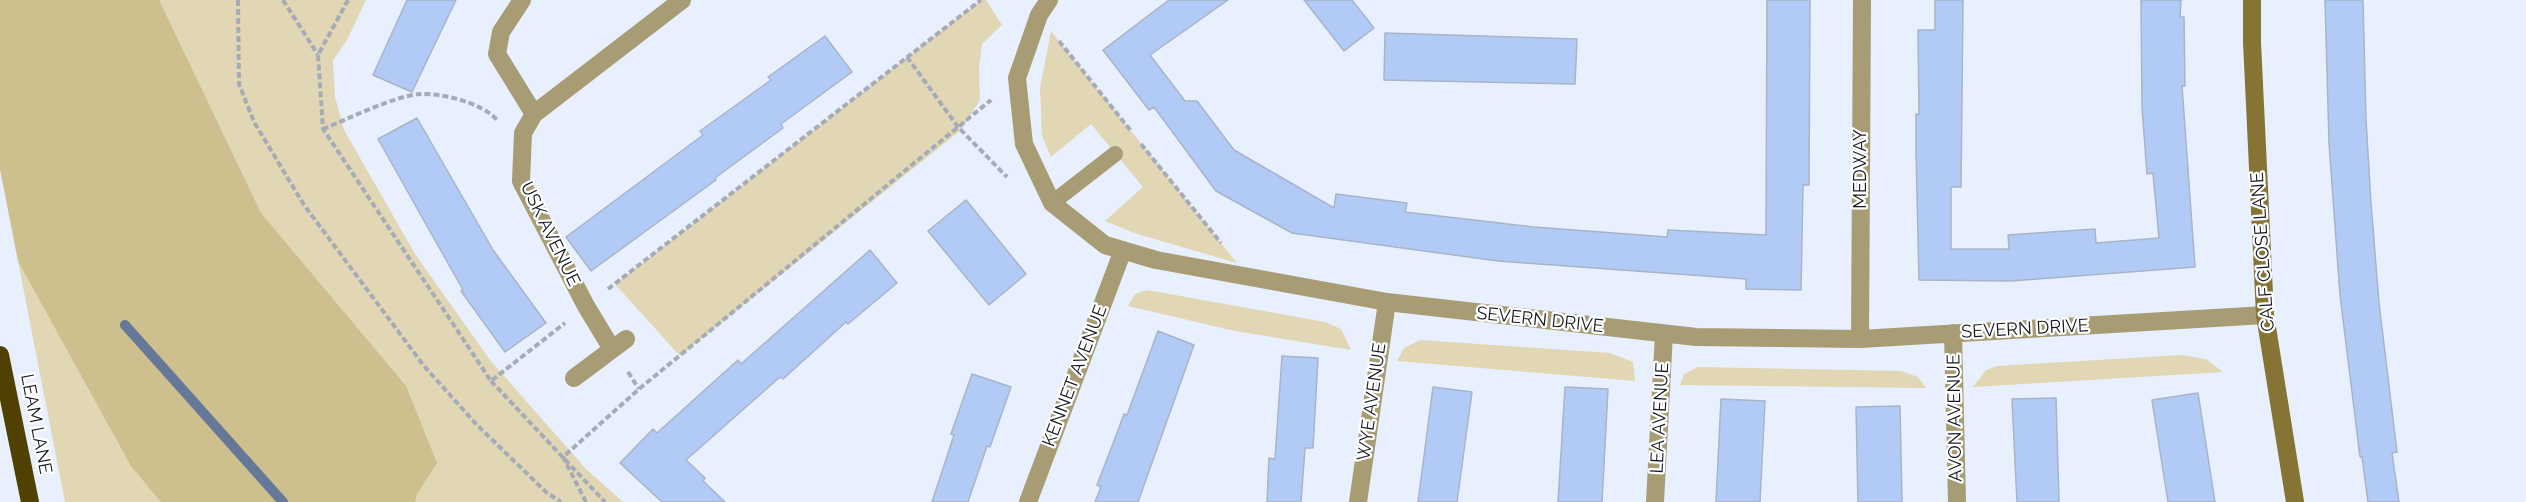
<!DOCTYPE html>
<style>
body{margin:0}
canvas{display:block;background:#e8effd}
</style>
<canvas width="2526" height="502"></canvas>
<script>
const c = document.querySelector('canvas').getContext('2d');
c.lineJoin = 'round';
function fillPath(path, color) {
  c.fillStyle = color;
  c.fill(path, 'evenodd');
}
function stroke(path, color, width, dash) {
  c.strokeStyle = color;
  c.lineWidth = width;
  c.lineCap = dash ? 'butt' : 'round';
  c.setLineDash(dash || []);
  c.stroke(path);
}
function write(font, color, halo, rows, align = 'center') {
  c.font = font + ' Raleway,sans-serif';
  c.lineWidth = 4.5;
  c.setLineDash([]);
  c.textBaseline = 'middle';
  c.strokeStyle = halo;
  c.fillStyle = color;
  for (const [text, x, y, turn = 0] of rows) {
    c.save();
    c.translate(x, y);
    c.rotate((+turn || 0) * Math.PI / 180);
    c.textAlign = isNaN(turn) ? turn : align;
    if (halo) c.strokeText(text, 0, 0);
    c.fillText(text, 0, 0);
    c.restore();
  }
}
const green = new Path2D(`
 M0,0H366L347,40L333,60L335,97L344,130L415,254L490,360L586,469L623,502H65L0,169Z
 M981,0H986L1002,25L982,44L979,69L980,100L961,130L680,356L615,284Z
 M1051,31L1237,263L1134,233L1105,221L1143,187L1091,124L1051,157L1042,136L1040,88Z
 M1147,290L1325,322L1341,329L1351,350L1235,331L1128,306L1135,294Z
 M1420,340L1610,353L1633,362L1635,381L1397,361L1404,348Z
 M2181,355L2206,359L2223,372L1973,387L1986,370L1997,366Z
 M1698,367L1901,371L1918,377L1926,388L1680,385L1684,374Z`);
const forest = new Path2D(`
 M0,0H159L261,213L406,386L437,463L417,494L415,502H161L131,466L18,261L0,169Z`);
const stream = new Path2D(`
 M125,325L283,502`);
const building = new Path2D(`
 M407,0H456L412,92L373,75Z
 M1169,0H1228L1150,55L1185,101H1197L1234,150L1334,208L1336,194L1407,203L1405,212L1534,227L1667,237L1668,230L1766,235L1767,0H1810L1809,185H1803L1801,290L1746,289V279L1498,261L1292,233L1216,191L1154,107L1149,110L1103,50Z
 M1304,0H1352L1374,28L1344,51Z
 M1935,0H1963L1961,187H1951V249H2009L2008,235L2095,229L2096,243L2159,238L2153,173L2147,174L2142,107L2141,0H2181L2180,17H2184L2185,86H2182L2195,267L2011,281L1919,280L1916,151V114H1919L1918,30H1935Z
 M2325,0H2363L2366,120L2371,203L2379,303L2397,452L2392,453L2399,502H2368L2362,457H2360L2340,295L2329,143Z
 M1385,33L1577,39L1575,84L1384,80Z
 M825,36L852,72L781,124L783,128L715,178L716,180L591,271L566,237L703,135L700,131L771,80L768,77Z
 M417,118L493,250L546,323L505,352L461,291L463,290L378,139Z
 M966,200L1026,274L989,305L928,231Z
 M870,250L897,283L848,324L846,322L783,379L780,377L686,460L705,478L703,481L725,502H662L620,463L653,429L657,433L738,360L741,364Z
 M1158,331L1194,345L1138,502H1095L1101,487L1097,485L1114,441L1124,414L1127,415Z
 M1282,356L1318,358L1313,448H1305L1301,502H1267L1269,458L1275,459Z
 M972,374L1011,387L990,447L987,446L968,502H932L954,435L951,434Z
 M1433,387L1472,392L1457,502H1418Z
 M1565,387L1608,389L1602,502H1558Z
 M2198,393L2215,502H2168L2152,400Z
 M2056,398L2059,502H2017L2012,399Z
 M1721,399L1765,401L1760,502H1716Z
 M1900,406L1902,502H1858L1856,407Z`);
const path = new Path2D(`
 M238,0L239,84L254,122L304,205L424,366L477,425L546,492L561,502
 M283,0L318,55
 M348,0L318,55L323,129L491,381L565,323
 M1059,41L1131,131
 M907,57L958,127L1007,177
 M323,129C348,119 394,96 420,94C443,93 483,103 498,121
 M1141,144L1221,243
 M608,289L981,0
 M628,372L639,389
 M491,381L605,502
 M586,502L563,457L639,389L991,100`);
const lane = new Path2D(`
 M1052,203L1115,154`);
const street = new Path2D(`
 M522,0L501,32L497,54L534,114
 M1049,0L1039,15L1017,78L1024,144L1052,203L1105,245L1156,260L1387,302L1696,337L1860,339L2265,315
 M1953,333L1957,502
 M1860,339L1862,0
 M612,349L586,306L521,181L523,133L534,114L682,0
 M574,378L626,339
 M1028,502L1123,250
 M1358,502L1387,302
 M1655,502L1664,334`);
const secondary = new Path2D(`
 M2252,0V42L2265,315L2295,502`);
const highway = new Path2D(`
 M0,355L30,502`);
const streetNames = [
 ["MEDWAY",1861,169,-90],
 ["USK AVENUE",550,234,64],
 ["CALF CLOSE LANE",2263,252,-94],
 ["SEVERN DRIVE",1540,320,6],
 ["SEVERN DRIVE",2025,329,-3],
 ["KENNET AVENUE",1075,376,-69],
 ["WYE AVENUE",1372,402,-82],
 ["LEA AVENUE",1660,418,-87],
 ["AVON AVENUE",1955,418,-91],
 ["LEAM LANE",36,424,79]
];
fillPath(green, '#e1d7b4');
fillPath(forest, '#cebf8f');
stroke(stream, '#667897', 10);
fillPath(building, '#b2cbf6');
stroke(building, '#a7b4c9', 1.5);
stroke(path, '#a5abb7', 4, [6, 3]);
stroke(lane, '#a89c74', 16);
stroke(street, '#a89c74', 18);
stroke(secondary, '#867434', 18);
stroke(highway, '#504103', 18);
write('18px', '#151921', '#fff', streetNames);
</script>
